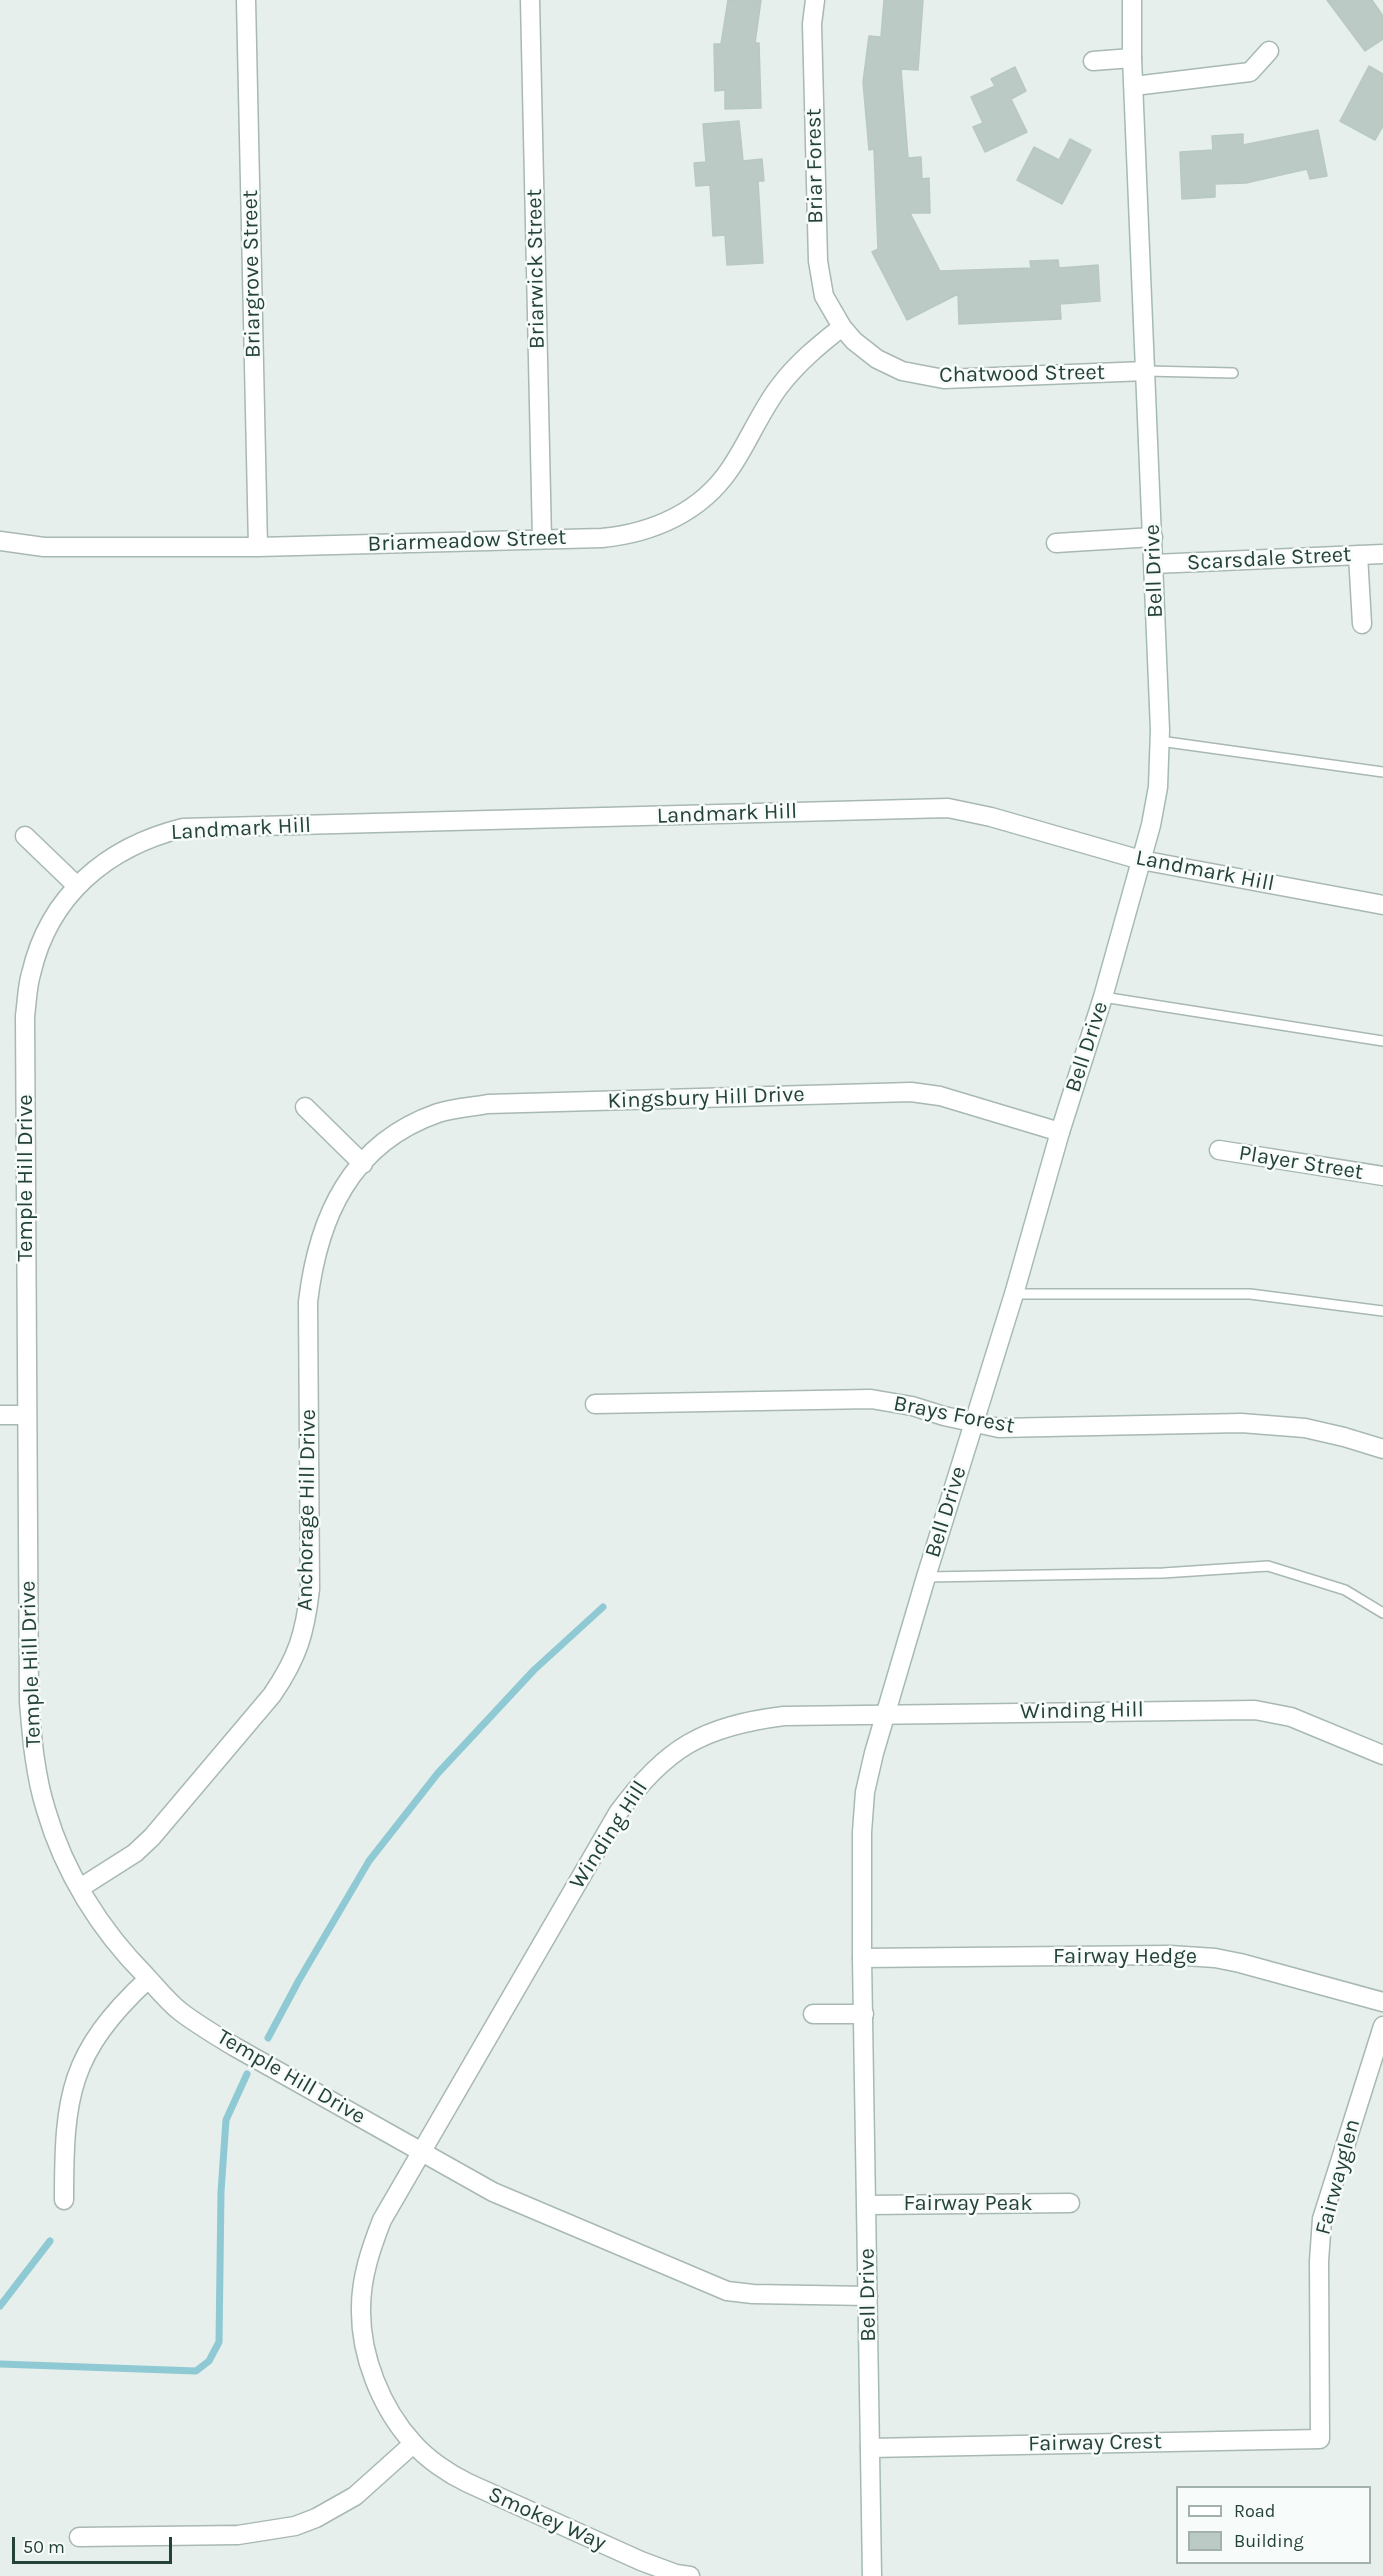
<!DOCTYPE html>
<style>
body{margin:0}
#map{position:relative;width:1383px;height:2576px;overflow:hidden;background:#e6efeb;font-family:Karla,sans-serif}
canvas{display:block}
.legend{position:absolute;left:1176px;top:2486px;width:195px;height:78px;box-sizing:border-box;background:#f7fbf9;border:2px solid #a3b1ad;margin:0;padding:8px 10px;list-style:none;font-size:18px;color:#24423a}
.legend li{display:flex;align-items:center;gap:12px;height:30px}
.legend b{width:30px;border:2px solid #a3b1ad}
.scale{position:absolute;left:12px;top:2537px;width:160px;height:27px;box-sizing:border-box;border:3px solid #24423a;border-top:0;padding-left:8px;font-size:18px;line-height:21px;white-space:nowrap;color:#24423a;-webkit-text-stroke:4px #f7fbf9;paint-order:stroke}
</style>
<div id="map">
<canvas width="1383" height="2576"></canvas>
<ul class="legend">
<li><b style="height:8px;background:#fff"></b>Road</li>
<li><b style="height:16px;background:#bbcac4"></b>Building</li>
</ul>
<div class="scale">50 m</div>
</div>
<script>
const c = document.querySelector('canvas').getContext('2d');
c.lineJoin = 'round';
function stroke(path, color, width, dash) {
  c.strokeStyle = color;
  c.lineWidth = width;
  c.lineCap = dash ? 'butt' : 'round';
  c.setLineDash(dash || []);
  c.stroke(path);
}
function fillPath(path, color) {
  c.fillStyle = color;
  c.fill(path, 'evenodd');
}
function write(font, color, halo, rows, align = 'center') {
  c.font = font + ' Karla,sans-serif';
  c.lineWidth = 5;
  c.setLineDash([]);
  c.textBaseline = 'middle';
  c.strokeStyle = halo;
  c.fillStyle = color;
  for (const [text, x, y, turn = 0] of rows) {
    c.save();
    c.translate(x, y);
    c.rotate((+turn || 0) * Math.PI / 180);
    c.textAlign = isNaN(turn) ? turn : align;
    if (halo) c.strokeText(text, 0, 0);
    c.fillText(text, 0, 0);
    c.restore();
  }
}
const stream = new Path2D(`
 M268,2038L299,1980L369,1861L438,1773L534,1670L603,1607
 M0,2306L50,2241
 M0,2364L196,2371L209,2361L219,2342L221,2192L226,2120L247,2074`);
const building = new Path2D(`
 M728,0H761L755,43H759L761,108L725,109V90L715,91L714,44H721Z
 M884,0H923L918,70L901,69L908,158L921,157L922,179L929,178L930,213H910L940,271L1031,268L1030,261L1058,260L1059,268L1098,265L1100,301L1060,304L1061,319L959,324L958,294L907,320L872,252L878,249L874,149L869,150L863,82L869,36L881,37Z
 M1327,0H1372L1383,16V39L1365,51Z
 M1369,66L1383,74V126L1375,140L1340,121Z
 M1015,67L1026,91L1011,99L1027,132L985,152L973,127L983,123L971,97L995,86L991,79Z
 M739,121L743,161L762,159L764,181H758L763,263L727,265L725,235L713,236L710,185L696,186L694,163L706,162L703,124Z
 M1318,130L1327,176L1310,179L1307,169L1246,183L1215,184V197L1182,199L1180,152L1213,150L1212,136L1243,134V145Z
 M1070,139L1091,150L1062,204L1017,180L1034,147L1059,160Z`);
const lane = new Path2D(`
 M1146,371L1233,373
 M1160,741L1383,772
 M1103,997L1383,1041
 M1014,1294H1250L1383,1311
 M926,1577L1163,1573L1268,1566L1345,1590L1383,1613`);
const street = new Path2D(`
 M246,0L258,547
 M530,0L542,539
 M815,0L812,24L818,261L824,296L842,327L854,341L877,359L902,371L944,379L1146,371
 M1093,61L1132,58
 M1134,86L1250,72L1269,51
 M0,541L44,547H258L602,538C653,533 701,512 730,469C748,443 760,412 779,387C797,363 819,345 842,327
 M1056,543L1153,537
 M1358,555L1362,624
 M1154,564L1383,554
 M25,836L77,886
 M305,1107L363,1164
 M1219,1150L1383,1176
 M595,1404L871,1399L912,1406L944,1416L999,1428L1241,1423L1305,1428L1344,1437L1383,1449
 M0,1415H27
 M80,1888L135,1853L152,1837L272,1695C298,1657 305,1633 310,1589L308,1302C318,1217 351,1143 438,1113C454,1108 472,1107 488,1104L911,1092L940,1096L1060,1132
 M862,1958L1170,1955L1215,1958L1240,1963L1383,2002
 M813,2014H864
 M64,2200C64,2095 69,2053 148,1979
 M867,2205L1070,2203
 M868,2296L753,2294L727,2291L493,2192L235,2047C217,2036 198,2025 181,2012C168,2002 157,1988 146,1976C100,1930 64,1872 46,1810C35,1775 32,1738 29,1702L25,1016C27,1002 27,987 31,974C49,895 107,847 183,828L948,808L991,817L1141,860L1383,905
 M870,2448L1320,2439L1319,2261L1322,2219L1383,2026
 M79,2537L238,2535L295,2526L316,2518L355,2496L413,2444
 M690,2576L676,2574L641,2561L468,2483C449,2474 427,2459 413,2443C381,2408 360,2355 361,2308C361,2277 371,2248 382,2220L618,1813C666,1747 704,1726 784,1716L1255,1710L1291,1717L1383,1755`);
const secondary = new Path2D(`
 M872,2576L862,1958V1832L865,1792L874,1753L926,1577L1014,1294L1060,1132L1103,997L1151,825L1158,787L1160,730L1132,58V0`);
const streetNames = [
 ["Briar Forest",815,166,-91],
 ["Briarwick Street",536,269,-91],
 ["Briargrove Street",252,274,-91],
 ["Chatwood Street",1022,374,-1],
 ["Briarmeadow Street",467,541,-2],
 ["Scarsdale Street",1269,559,-3],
 ["Bell Drive",1154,571,-92],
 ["Landmark Hill",727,814,-2],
 ["Landmark Hill",241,829,-3],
 ["Landmark Hill",1205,871,11],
 ["Bell Drive",1087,1047,-72],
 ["Kingsbury Hill Drive",706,1098,-2],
 ["Player Street",1301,1163,9],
 ["Temple Hill Drive",26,1178,-90],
 ["Brays Forest",954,1415,11],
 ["Anchorage Hill Drive",307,1510,-89],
 ["Bell Drive",946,1512,-73],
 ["Temple Hill Drive",31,1664,-92],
 ["Winding Hill",1082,1711,-1],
 ["Winding Hill",609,1835,-57],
 ["Fairway Hedge",1125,1957],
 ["Temple Hill Drive",291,2077,30],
 ["Fairwayglen",1338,2177,-75],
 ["Fairway Peak",968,2204],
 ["Bell Drive",868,2295,-91],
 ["Fairway Crest",1095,2443,-1],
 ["Smokey Way",547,2519,24]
];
stroke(stream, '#8ec9d4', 7);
fillPath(building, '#bbcac4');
stroke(building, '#b8c9c2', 1.5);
stroke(lane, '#a8b8b2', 12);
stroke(street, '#a8b8b2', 21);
stroke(secondary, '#a4bbb3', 21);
stroke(lane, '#fff', 9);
stroke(street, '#fff', 18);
stroke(secondary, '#fff', 18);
write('22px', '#24423a', '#f7fbf9', streetNames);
</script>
